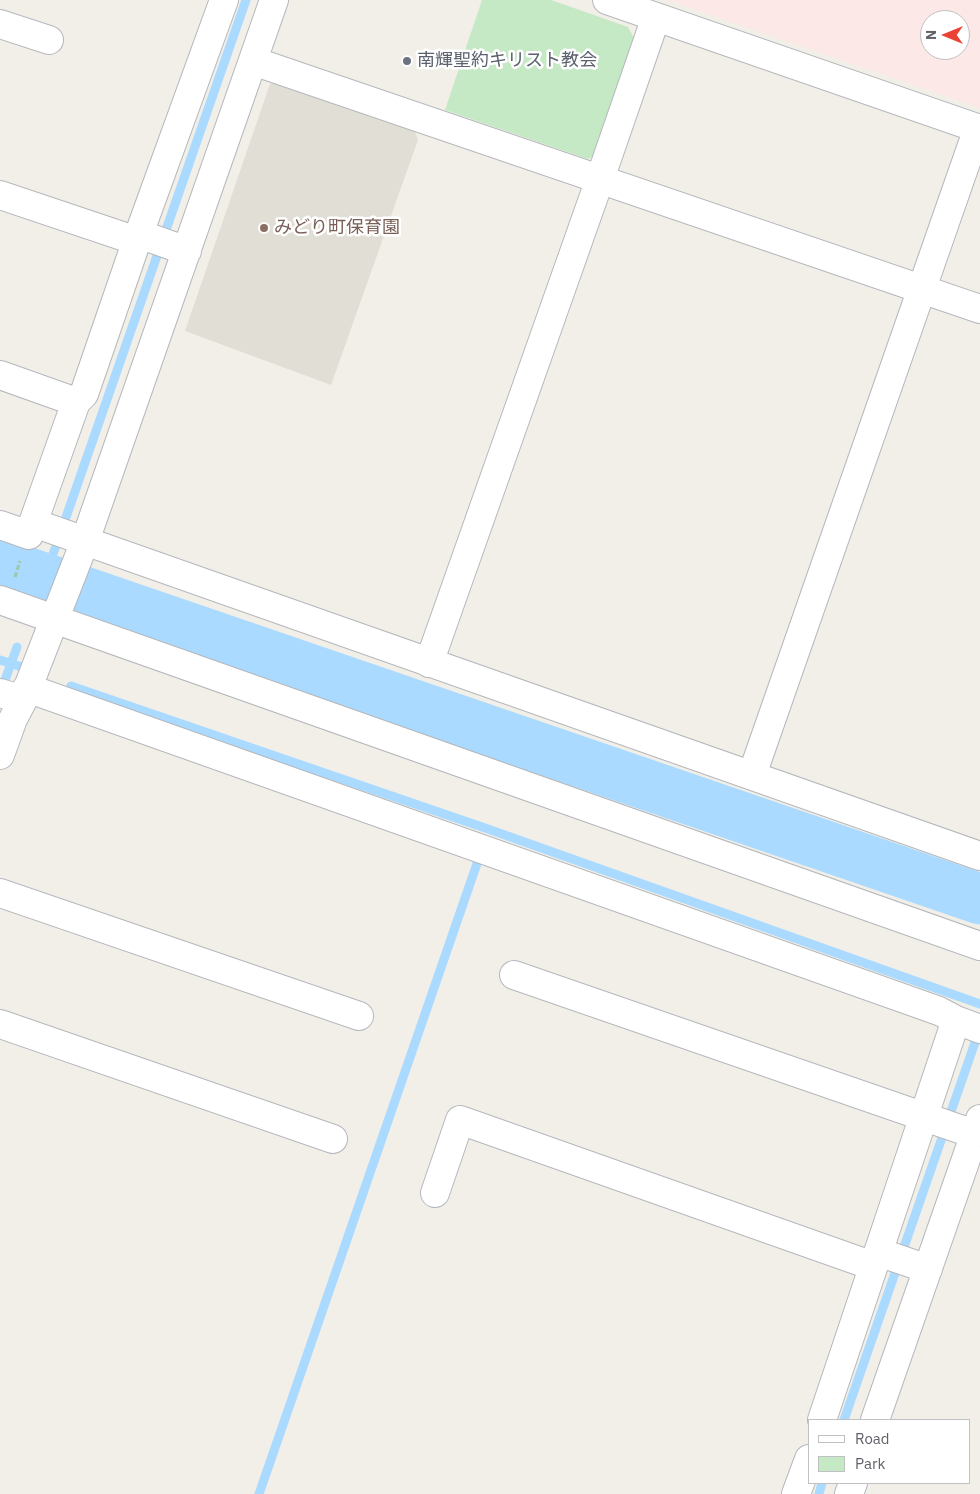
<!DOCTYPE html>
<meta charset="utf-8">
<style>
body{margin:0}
#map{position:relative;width:980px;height:1494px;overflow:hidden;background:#f1efe8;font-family:"IBM Plex Sans",sans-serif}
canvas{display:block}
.legend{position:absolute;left:808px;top:1419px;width:162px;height:65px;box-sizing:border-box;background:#fff;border:1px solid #bfc1c3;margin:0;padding:6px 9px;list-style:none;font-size:15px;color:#5f6368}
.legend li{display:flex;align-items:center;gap:10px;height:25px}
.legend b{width:25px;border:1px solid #bfc1c3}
.north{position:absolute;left:920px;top:10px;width:50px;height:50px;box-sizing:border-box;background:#fff;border:1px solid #bfc1c3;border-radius:50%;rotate:270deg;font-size:14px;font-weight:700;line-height:20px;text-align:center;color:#5f6368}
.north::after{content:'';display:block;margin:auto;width:18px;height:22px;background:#ea4335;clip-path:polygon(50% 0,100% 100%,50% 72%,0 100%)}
</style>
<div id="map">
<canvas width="980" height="1494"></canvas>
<ul class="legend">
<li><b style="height:6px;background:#fff"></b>Road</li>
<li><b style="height:14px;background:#c5e8c5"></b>Park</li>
</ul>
<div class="north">N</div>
</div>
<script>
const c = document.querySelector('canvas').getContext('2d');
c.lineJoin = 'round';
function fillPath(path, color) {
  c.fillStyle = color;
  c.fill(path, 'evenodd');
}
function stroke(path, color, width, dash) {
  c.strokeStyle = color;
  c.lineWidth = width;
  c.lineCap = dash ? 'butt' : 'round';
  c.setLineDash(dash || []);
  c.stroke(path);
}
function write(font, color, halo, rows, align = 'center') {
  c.font = font + ' "IBM Plex Sans","Noto Sans JP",sans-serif';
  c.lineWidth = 5;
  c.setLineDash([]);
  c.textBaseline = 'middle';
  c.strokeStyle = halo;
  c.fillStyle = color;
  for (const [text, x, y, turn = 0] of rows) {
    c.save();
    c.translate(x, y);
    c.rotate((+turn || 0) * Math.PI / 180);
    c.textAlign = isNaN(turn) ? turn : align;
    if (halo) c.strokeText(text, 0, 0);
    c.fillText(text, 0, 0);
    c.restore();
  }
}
const education = new Path2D(`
 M282,79L412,123L418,140L331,385L185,331L270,84Z`);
const medical = new Path2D(`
 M667,0H980V108ZM930,20H960V50H930Z`);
const green = new Path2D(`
 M482,0H551L628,27L636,42L598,154L588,159L445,110Z`);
const stream = new Path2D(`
 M39,590L56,546L246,0
 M0,660L19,666
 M71,686L488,829L980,1004
 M1,691L17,647
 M844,1420L979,1031
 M259,1494L481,852
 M819,1494L822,1483`);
const river = new Path2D(`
 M0,563L980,899`);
const path = new Path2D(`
 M15,577L20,561`);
const minor = new Path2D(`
 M607,0L980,129
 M0,24L49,40
 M253,61L980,309
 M0,195L137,241
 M139,234L187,251
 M0,375L76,402
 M33,523L76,402L84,394L139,234L224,0
 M0,525L29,535L33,523L48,528L980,856
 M0,600L980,946
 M429,663L600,179L656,17
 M27,688L939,1011L956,1020L980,1029
 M0,693L23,700
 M0,755L13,719L23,700L85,541L274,0
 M752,775L978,128
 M0,893L359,1016
 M514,975L974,1134
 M0,1024L333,1139
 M435,1193L460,1120L873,1266
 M878,1252L928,1269
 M822,1420L956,1020
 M875,1420L980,1119
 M796,1494L809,1459
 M849,1494L853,1483`);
const markers = [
 [407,61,5,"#6b7280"],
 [264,228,5,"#8d6e63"]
];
const worshipNames = [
 ["南輝聖約キリスト教会",417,61]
];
const educationNames = [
 ["みどり町保育園",274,228]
];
fillPath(education, '#e1ded6');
fillPath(medical, '#fce8e6');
fillPath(green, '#c5e8c5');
stroke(stream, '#aadaff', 9);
stroke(river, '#aadaff', 51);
stroke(minor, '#b5b8bc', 30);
stroke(path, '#9cc7a9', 3, [5, 2.5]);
stroke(minor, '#fff', 28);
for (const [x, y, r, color] of markers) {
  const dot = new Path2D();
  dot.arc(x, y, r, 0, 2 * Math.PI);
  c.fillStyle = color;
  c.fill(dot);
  stroke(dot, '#fff', 2);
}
write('18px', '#5b616d', '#fff', worshipNames, 'left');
write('18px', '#785e54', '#fff', educationNames, 'left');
</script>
